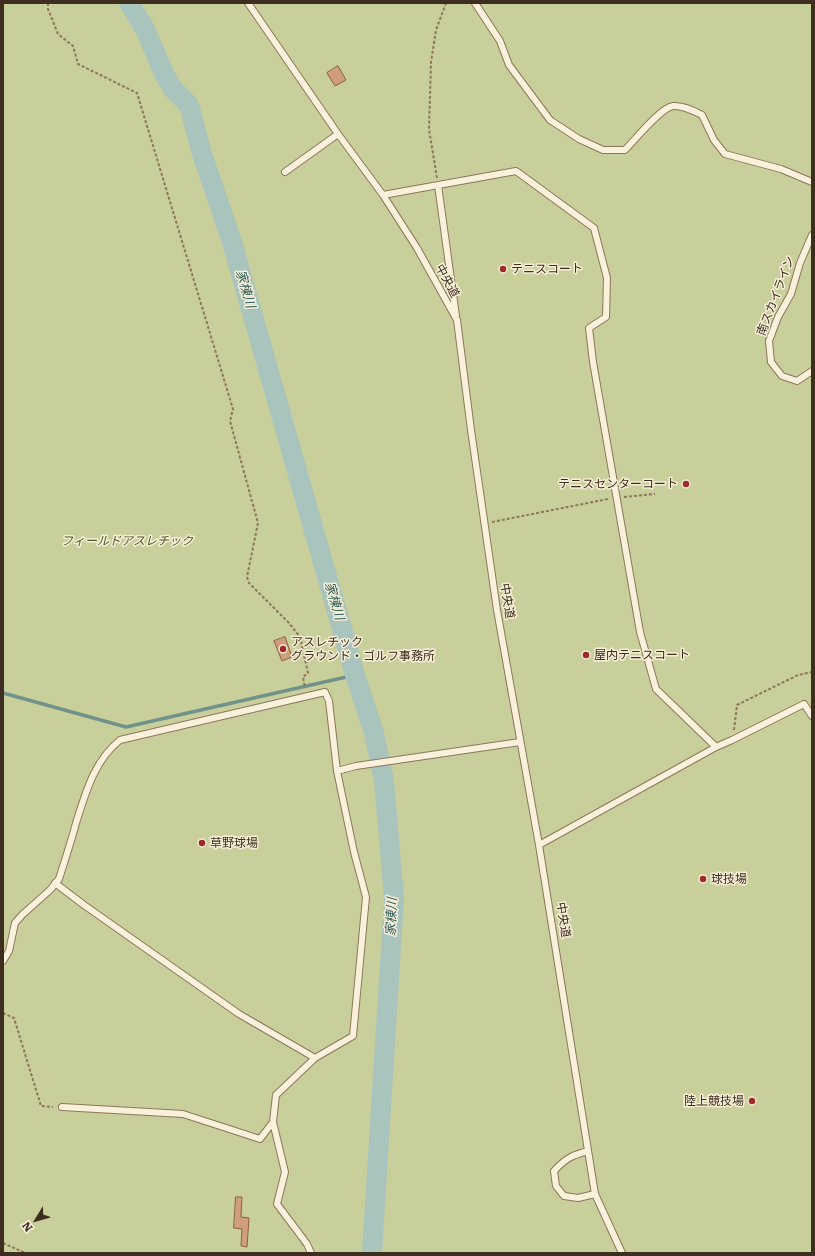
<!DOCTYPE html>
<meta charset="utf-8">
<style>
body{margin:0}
#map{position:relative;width:815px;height:1256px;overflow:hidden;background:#f0e4c8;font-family:Literata,serif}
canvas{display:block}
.frame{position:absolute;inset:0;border:4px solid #3d2e20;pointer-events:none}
.north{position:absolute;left:16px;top:1200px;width:40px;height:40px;-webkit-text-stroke:3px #f7eed8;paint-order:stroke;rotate:233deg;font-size:11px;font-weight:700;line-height:16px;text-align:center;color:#3d2e20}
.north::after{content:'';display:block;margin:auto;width:14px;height:18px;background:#3d2e20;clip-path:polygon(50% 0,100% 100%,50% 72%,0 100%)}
</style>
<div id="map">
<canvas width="815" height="1256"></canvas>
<div class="frame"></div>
<div class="north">N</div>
</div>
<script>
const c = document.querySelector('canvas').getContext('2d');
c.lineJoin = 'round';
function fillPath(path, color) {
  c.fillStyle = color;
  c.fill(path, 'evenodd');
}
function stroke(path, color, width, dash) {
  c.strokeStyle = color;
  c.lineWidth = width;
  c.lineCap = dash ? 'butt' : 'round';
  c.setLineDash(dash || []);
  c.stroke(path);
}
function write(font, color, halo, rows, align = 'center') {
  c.font = font + ' Literata,"Noto Sans JP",serif';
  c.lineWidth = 3;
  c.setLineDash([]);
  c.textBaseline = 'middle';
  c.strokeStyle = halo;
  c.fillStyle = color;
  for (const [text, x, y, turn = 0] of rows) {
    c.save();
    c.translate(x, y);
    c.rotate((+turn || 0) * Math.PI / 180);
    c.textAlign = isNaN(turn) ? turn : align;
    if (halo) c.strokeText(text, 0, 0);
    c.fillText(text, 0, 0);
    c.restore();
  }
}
const green = new Path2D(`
 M3,3H812V1253H3Z`);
const stream = new Path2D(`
 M3,693L126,727L355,675`);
const river = new Path2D(`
 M129,3L145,29L165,76L174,90L189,105L202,154L232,242L355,675L374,733L384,781L394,898L372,1253`);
const building = new Path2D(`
 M338,66L346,80L335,86L327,73Z
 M285,637L292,657L282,661L274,641Z
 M236,1197H242L241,1217L249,1218L247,1247L241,1246L242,1229L234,1228Z`);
const path = new Path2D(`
 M48,3V9L58,34L73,46L78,64L137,93L233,409L230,421L258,523L247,577L249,583L289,623L300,637L308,673L303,677L305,688
 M437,178L429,129L431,62L436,30L446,3
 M624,497L655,494
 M492,522L608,499
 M734,730L737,705L798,675L812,672
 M3,1013L14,1018L41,1106L53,1107
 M3,1243L25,1253`);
const service = new Path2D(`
 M248,3L338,134L383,195L417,248L457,320L471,430L497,610L539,845L595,1194L622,1253
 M475,3L500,41L509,65L550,120L579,139L603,150H625C635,140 660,108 673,106C683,105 694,111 702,115L714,140L725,154L781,169L812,182
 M285,172L338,134
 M438,185L456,316
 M383,195L516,171L594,228L607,278L606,317L589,328L593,362L640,632L656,689L716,747L732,740L804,704L812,716
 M812,235L800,263L791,294L778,317L769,341L771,362L782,376L797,381L812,371
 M539,845L716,747
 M55,883L84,905L239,1014L315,1058
 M3,961L9,951L15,923L22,915L50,890L59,879C65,860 71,842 76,823C86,792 94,761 120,740L325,692L329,701L337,771L356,766L520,742
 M62,1107L183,1114L260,1139L273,1122
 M588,1151C572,1155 565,1159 554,1171L556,1186L564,1196L578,1198L595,1194
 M311,1253L307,1244L277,1204L285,1172L273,1122L276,1095L315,1058L353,1036L366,897L354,852L337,771`);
const markers = [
 [503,269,4,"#9e2a2b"],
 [686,484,4,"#9e2a2b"],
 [283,649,4,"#9e2a2b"],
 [586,655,4,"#9e2a2b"],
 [202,843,4,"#9e2a2b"],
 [703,879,4,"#9e2a2b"],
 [752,1101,4,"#9e2a2b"]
];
const poiNames = [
 ["テニスコート",511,269],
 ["テニスセンターコート",678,484,"right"],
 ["アスレチック",291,642],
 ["グラウンド・ゴルフ事務所",291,656],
 ["屋内テニスコート",594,655],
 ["草野球場",210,843],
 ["球技場",711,879],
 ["陸上競技場",744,1101,"right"]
];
const streetNames = [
 ["中央道",447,281,61],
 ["南スカイライン",776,296,-69],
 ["中央道",507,601,81],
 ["中央道",563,920,81]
];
const parkNames = [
 ["フィールドアスレチック",127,541]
];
const waterNames = [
 ["家棟川",245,289,74],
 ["家棟川",334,601,74],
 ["家棟川",392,917,-88]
];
fillPath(green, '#c9cf9b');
stroke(stream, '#6f938a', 3.5);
stroke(river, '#a9c4bc', 20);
fillPath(building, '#cf9f7d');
stroke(building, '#8d5f41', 1);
stroke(service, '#8d765c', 8);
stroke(path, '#8d765c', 2, [3, 2]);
stroke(service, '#faf1dc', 6);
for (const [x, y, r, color] of markers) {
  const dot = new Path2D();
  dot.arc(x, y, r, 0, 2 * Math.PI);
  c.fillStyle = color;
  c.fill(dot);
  stroke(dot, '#f7eed8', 1.5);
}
write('12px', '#3d2e20', '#f7eed8', poiNames, 'left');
write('12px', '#3d2e20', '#f7eed8', streetNames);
write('italic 12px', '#4d5a26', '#f7eed8', parkNames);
write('italic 13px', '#2f5d5a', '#f7eed8', waterNames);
</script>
